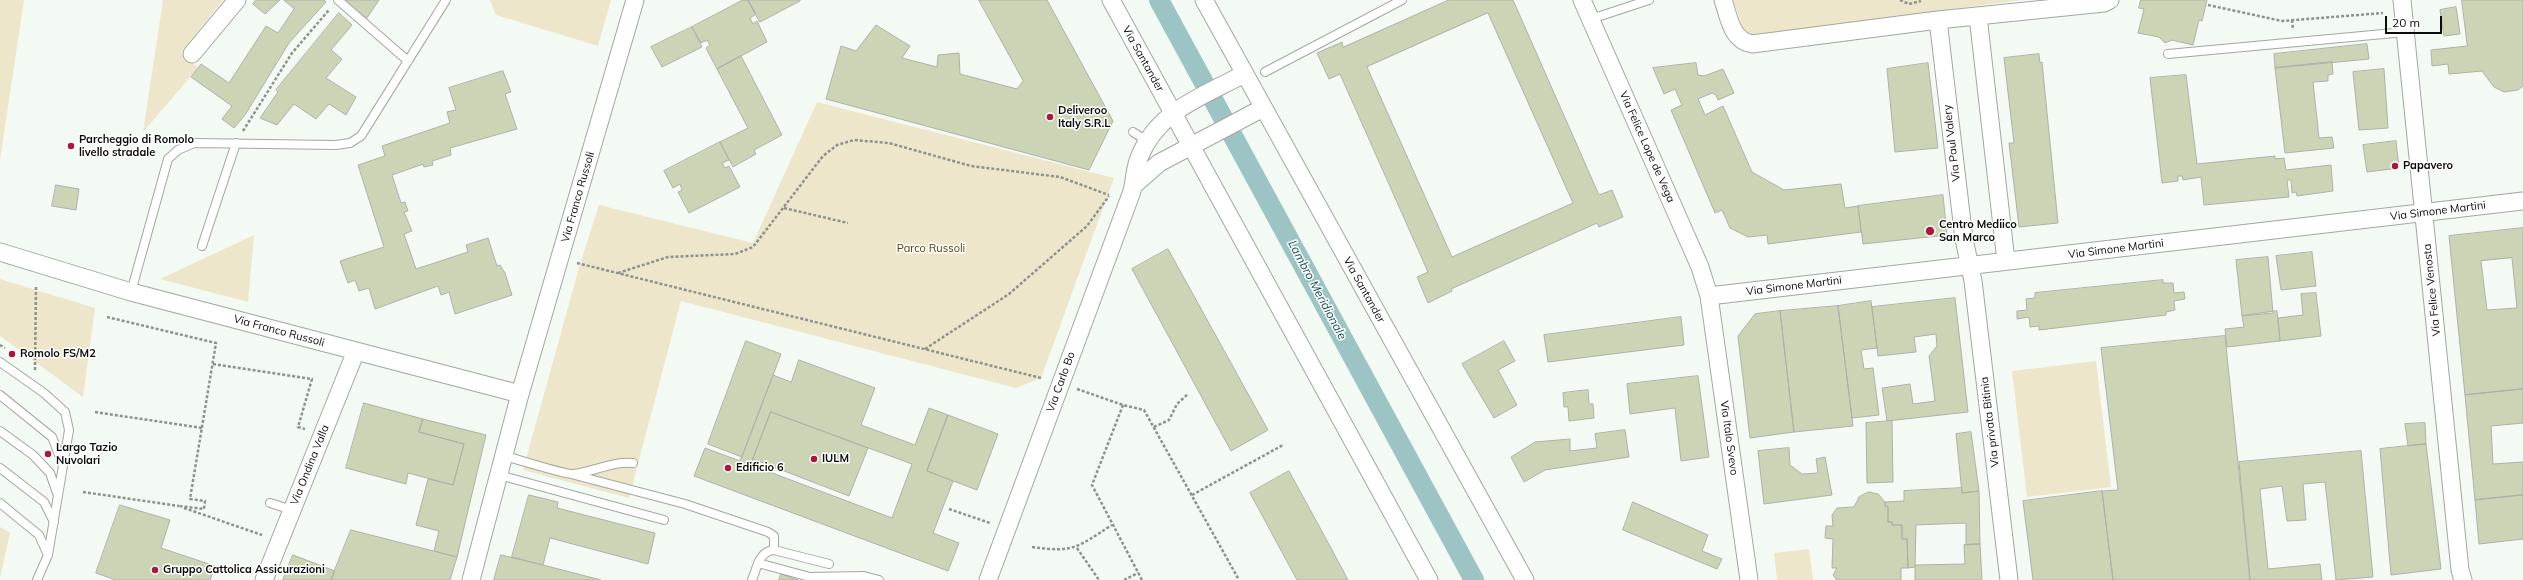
<!DOCTYPE html>
<style>
body{margin:0}
#map{position:relative;width:2523px;height:580px;overflow:hidden;background:#f3faf3;font-family:Mulish,sans-serif}
canvas{display:block}
.scale{position:absolute;left:2385px;top:16px;width:57px;height:18px;box-sizing:border-box;border:2px solid #0b0d0b;border-top:0;padding-left:5px;font-size:12px;line-height:14px;white-space:nowrap;color:#0b0d0b;-webkit-text-stroke:3px #fff;paint-order:stroke}
</style>
<div id="map">
<canvas width="2523" height="580"></canvas>
<div class="scale">20 m</div>
</div>
<script>
const c = document.querySelector('canvas').getContext('2d');
c.lineJoin = 'round';
function fillPath(path, color) {
  c.fillStyle = color;
  c.fill(path, 'evenodd');
}
function stroke(path, color, width, dash) {
  c.strokeStyle = color;
  c.lineWidth = width;
  c.lineCap = dash ? 'butt' : 'round';
  c.setLineDash(dash || []);
  c.stroke(path);
}
function write(font, color, halo, rows, align = 'center') {
  c.font = font + ' Mulish,sans-serif';
  c.lineWidth = 3;
  c.setLineDash([]);
  c.textBaseline = 'middle';
  c.strokeStyle = halo;
  c.fillStyle = color;
  for (const [text, x, y, turn = 0] of rows) {
    c.save();
    c.translate(x, y);
    c.rotate((+turn || 0) * Math.PI / 180);
    c.textAlign = isNaN(turn) ? turn : align;
    if (halo) c.strokeText(text, 0, 0);
    c.fillText(text, 0, 0);
    c.restore();
  }
}
const green = new Path2D(`
 M0,0H24L0,160Z
 M163,0H223L181,53L198,68L143,132Z
 M490,0H611L598,46L496,15Z
 M1733,0H2022L1746,36Z
 M817,102L1114,178L1041,378L1016,388L681,301L629,498L523,470L580,264L599,205L753,243Z
 M254,235L248,302L160,279Z
 M0,279L95,308L83,397L0,336Z
 M2096,361L2111,487L2027,497L2012,371Z
 M0,527L10,533L0,578Z
 M1809,549L1813,580H1777L1774,553Z`);
const canal = new Path2D(`
 M1159,0L1474,580`);
const building = new Path2D(`
 M256,0H280L265,14L253,4Z
 M284,0H324L326,2L289,43L245,115L234,128L222,119L232,106L191,77L201,64L229,83L266,26L278,33L294,9Z
 M341,0H379L367,18Z
 M743,0H748L756,14L750,18L753,24L757,21L767,42L717,69L706,48L710,45L707,40L701,43L692,27Z
 M748,0H800V1L760,22Z
 M979,0H1047L1113,121L1089,170L826,99L841,46L856,51L876,25L910,46L902,58L937,67L938,55L959,53L960,74L1017,89L1023,81Z
 M1449,0H1513L1599,195L1612,190L1623,217L1599,227L1597,223L1451,289L1452,291L1428,303L1417,277L1428,272L1340,74L1329,79L1317,53L1342,42L1343,47ZM1488,13L1573,203L1452,257L1367,67Z
 M2141,0H2207L2202,21L2199,20L2193,45L2172,40L2165,43L2159,37L2138,33L2144,9L2139,8Z
 M2462,0H2523V86L2518,90L2504,92L2494,87L2482,71L2449,74L2448,64L2432,66L2431,50L2467,46Z
 M2456,7L2460,34L2444,36L2440,10Z
 M339,13L352,25L331,50L342,59L326,78L356,97L346,115L329,104L316,119L294,104L277,125L260,118L278,92L276,90Z
 M692,27L702,47L662,67L651,47Z
 M2367,44L2369,59L2275,68L2274,54Z
 M2039,54L2040,63L2042,62L2058,223L2019,227L2009,143H2014L2004,58Z
 M741,56L782,135L754,150L756,154L733,167L720,142L748,128L717,69Z
 M2332,62L2333,74L2328,75V81L2313,82L2319,138L2332,137L2334,148L2285,153L2275,68Z
 M1696,63L1698,75L1704,76L1723,69L1734,93L1718,100L1716,95L1712,93L1698,99L1705,115L1723,106L1752,172L1784,190L1841,184L1845,208L1858,206L1861,232L1768,244L1767,235L1748,237L1730,228L1722,210L1715,213L1671,110L1682,105L1675,89L1664,94L1653,68Z
 M1928,63L1938,148L1895,152L1887,69Z
 M2384,69L2388,128L2359,130L2353,72Z
 M503,71L511,92L505,94L517,129L450,148L451,155L432,161L433,165L424,167L423,164L392,175L401,203L405,202L408,211L404,212L412,231L404,234L416,269L468,252L466,245L488,238L497,266L500,265L505,273L512,295L455,314L449,292L441,295L438,286L375,309L369,288L359,291L355,280L348,283L340,261L384,247L358,165L385,156L382,146L450,123L447,112L456,110L449,88Z
 M2186,75L2197,164L2275,156V159L2284,158L2286,170L2331,165L2333,191L2297,196L2296,192L2292,193L2291,180H2287L2289,197L2204,205L2201,177L2183,180L2182,176H2178V181L2162,183L2150,78Z
 M2396,141L2399,168L2367,172L2363,145Z
 M720,142L729,160L722,163L725,168L729,166L740,187L689,213L678,192L682,190L680,184L673,188L664,171Z
 M56,185L79,189L76,210L52,206Z
 M1943,195L1947,235L1863,244L1858,206Z
 M2523,228V389L2465,395L2449,236ZM2512,258L2517,308L2487,310L2481,261Z
 M1168,249L1268,430L1231,451L1132,269Z
 M2312,252L2316,286L2281,290L2276,256Z
 M2268,257L2273,313L2242,316L2236,260Z
 M2163,280V283H2173L2174,293L2184,292L2185,299L2174,301L2175,310L2166,312V315L2039,330V326L2030,327L2029,317L2017,319V311L2027,310L2026,299L2035,298V293Z
 M2316,293L2321,336L2280,341L2278,318L2303,315L2301,294Z
 M1955,298L1968,412L1887,421L1882,388L1910,384L1913,404L1935,401L1929,356L1937,346L1936,334L1914,337L1916,352L1878,356L1872,307Z
 M1871,301L1877,348L1861,350L1864,369L1873,368L1879,415L1852,418L1838,306Z
 M1838,306L1853,426L1794,432L1780,311Z
 M1780,311L1794,432L1750,438L1738,336L1755,314Z
 M2277,311L2280,341L2227,347L2225,329L2244,327L2242,316Z
 M1681,317L1684,345L1548,362L1544,335Z
 M2225,336L2250,580H2113L2102,491L2118,490L2101,348Z
 M746,341L781,354L742,457L708,444Z
 M1504,341L1515,361L1498,370L1517,405L1494,418L1462,364Z
 M799,360L875,388L861,425L915,445L929,408L948,415L927,471L953,481L933,533L959,543L948,571L694,476L705,448L740,461L773,375L791,382ZM771,412L912,464L892,518L751,465Z
 M1698,376L1709,457L1681,461L1675,408L1630,414L1627,384Z
 M2523,389V423L2491,426L2493,464L2523,462V495L2475,500L2465,395Z
 M1588,390L1589,404H1593L1594,418L1569,421L1568,407H1564L1563,393Z
 M364,403L423,419L419,432L464,444L453,485L408,473L406,484L346,468Z
 M771,412L868,448L849,496L753,459Z
 M948,415L998,434L977,490L927,471Z
 M423,419L486,435L457,557L434,551L439,531L416,525L428,479L453,485L464,444L419,432Z
 M1892,421L1893,482L1867,483L1866,423Z
 M2425,423L2426,444L2408,446L2405,424Z
 M1625,430L1629,457L1545,470L1524,482L1511,457L1535,442L1570,439V451L1597,448L1595,434Z
 M1971,432L1979,491L1962,493L1956,434Z
 M2426,444L2441,569L2391,575L2380,449Z
 M1789,448L1790,465L1802,474L1818,473L1816,459L1825,457L1832,495L1764,504L1758,451Z
 M2361,451L2373,577L2336,580L2325,482L2303,484L2306,520L2287,521L2282,486L2260,489L2268,569L2320,564L2322,580H2250L2239,462Z
 M1289,471L1331,548L1348,580H1297L1250,493Z
 M1962,488V493L1979,491L1980,544L1966,545V523L1916,525L1915,567L1908,568L1907,539H1902V525H1892V522H1888V507L1885,506V502L1904,501V491Z
 M2102,491L2113,580H2033L2023,501Z
 M1869,492L1878,494L1885,502V506L1888,507V522H1892V525H1902V539H1907L1908,568H1901V580H1837L1833,575L1837,568H1832L1833,539L1825,538L1826,526H1833L1832,515L1837,508L1854,507L1859,497Z
 M529,495L558,502L557,508L655,533L648,564L550,538L543,565L512,557Z
 M2523,495V539L2479,544L2475,500Z
 M1633,502L1708,535L1702,551L1722,559L1717,569L1623,530Z
 M120,505L170,520L161,548L215,566L210,580H116L96,573Z
 M351,530L457,557L450,580H331Z
 M1980,544L1982,580H1915V565L1965,564L1964,545Z
 M293,555L335,571L331,580H283Z
 M501,555L543,565L601,580H494Z
 M781,574L798,580H779Z`);
const path = new Path2D(`
 M1900,0L1909,4L1921,1
 M2208,5L2282,21L2383,13
 M2292,20L2293,30
 M243,131L292,53L329,10
 M784,208L848,223
 M577,263L1041,378
 M618,273L668,257L735,254L753,247L823,156L837,145L854,140L889,143L971,166L1060,177L1109,195
 M107,317L216,343L190,499L205,501L204,509L179,506
 M0,345L5,348
 M925,349L1009,294L1087,226L1109,196
 M213,364L312,379L298,427L305,429
 M35,370L36,287
 M1077,389L1123,405L1144,410L1239,580
 M1123,405L1092,485L1142,580
 M95,412L202,428
 M1154,427L1169,420L1177,404L1188,394
 M83,492L179,506
 M1192,495L1283,445
 M184,508L262,535
 M949,509L990,523
 M1032,547C1075,553 1077,547 1112,525
 M1077,548L1099,580
 M1124,580L1138,573`);
const lane = new Path2D(`
 M338,0L408,61
 M1591,19L1649,0
 M2168,54L2405,32
 M1265,72L1402,0
 M1133,132L1147,141
 M202,246L236,143
 M131,292L168,159L178,150L194,143L336,145L350,143L361,136L446,0
 M0,362L44,393L65,412L69,430L48,555L37,580
 M0,395L52,437L63,465
 M0,431L33,455L50,473L57,493
 M504,456C518,459 562,474 573,474C593,472 612,461 633,463
 M0,468L44,502L54,522
 M571,474L685,504L768,532L774,536V550
 M499,475L664,520
 M0,503L39,535L48,555
 M270,503L292,510
 M758,563L810,577L864,576L879,580
 M752,580C757,568 759,551 774,550L829,564`);
const street = new Path2D(`
 M1111,0L1429,580
 M1204,0L1525,580
 M1582,0L1700,267L1709,296L1749,580
 M1723,0C1729,17 1731,40 1752,44L1938,20L2104,3L2110,0
 M2402,0L2460,570L2463,580
 M1978,16L2006,261
 M1938,20L1964,239L1973,281L2009,580
 M192,54L237,0
 M1134,185L1159,163L1263,108
 M0,252L131,292L520,394
 M1709,296L2523,201
 M264,580L356,351
 M471,580L520,394L635,0
 M988,580L1131,194C1135,183 1134,170 1139,158C1158,110 1202,97 1244,74`);
const markers = [
 [1050,117,4,"#ac163a"],
 [71,146,4,"#ac163a"],
 [2395,166,4,"#ac163a"],
 [1930,231,5,"#ac163a"],
 [12,354,4,"#ac163a"],
 [48,454,4,"#ac163a"],
 [814,459,4,"#ac163a"],
 [728,468,4,"#ac163a"],
 [155,570,4,"#ac163a"]
];
const streetNames = [
 ["Via Santander",1143,59,61],
 ["Via Paul Valery",1952,143,-97],
 ["Via Felice Lope de Vega",1647,147,66],
 ["Via Franco Russoli",578,197,-74],
 ["Via Simone Martini",2438,211,-7],
 ["Via Simone Martini",2116,249,-7],
 ["Via Simone Martini",1794,286,-7],
 ["Via Santander",1364,290,61],
 ["Via Felice Venosta",2432,290,-96],
 ["Via Franco Russoli",279,331,15],
 ["Via Carlo Bo",1061,382,-70],
 ["Via privata Bitinia",1990,422,-97],
 ["Via Italo Svevo",1729,438,82],
 ["Via Ondina Valla",310,465,-68]
];
const poiNames = [
 ["Deliveroo",1058,111],
 ["Italy S.R.L",1058,124],
 ["Parcheggio di Romolo",79,140],
 ["livello stradale",79,153],
 ["Papavero",2403,166],
 ["Centro Mediico",1939,225],
 ["San Marco",1939,238],
 ["Romolo FS/M2",20,354],
 ["Largo Tazio",56,448],
 ["Nuvolari",56,461],
 ["IULM",822,459],
 ["Edificio 6",736,468],
 ["Gruppo Cattolica Assicurazioni",163,570]
];
const parkNames = [
 ["Parco Russoli",931,249]
];
const waterNames = [
 ["Lambro Meridionale",1317,290,62]
];
fillPath(green, '#eee6ca');
stroke(canal, '#9dc4c4', 20);
fillPath(building, '#ccd4b6');
stroke(building, '#aeb1a8', 1);
stroke(lane, '#a1a7a1', 10);
stroke(street, '#a1a7a1', 19);
stroke(path, '#8d928d', 2.5, [3, 2]);
stroke(lane, '#fff', 8);
stroke(street, '#fff', 17);
for (const [x, y, r, color] of markers) {
  const dot = new Path2D();
  dot.arc(x, y, r, 0, 2 * Math.PI);
  c.fillStyle = color;
  c.fill(dot);
  stroke(dot, '#fff', 1.5);
}
write('11px', '#0b0d0b', '#fff', streetNames);
write('bold 11px', '#0b0d0b', '#fff', poiNames, 'left');
write('11px', '#4c3e07', '#fff', parkNames);
write('italic 12px', '#0f4a4b', '#fff', waterNames);
</script>
